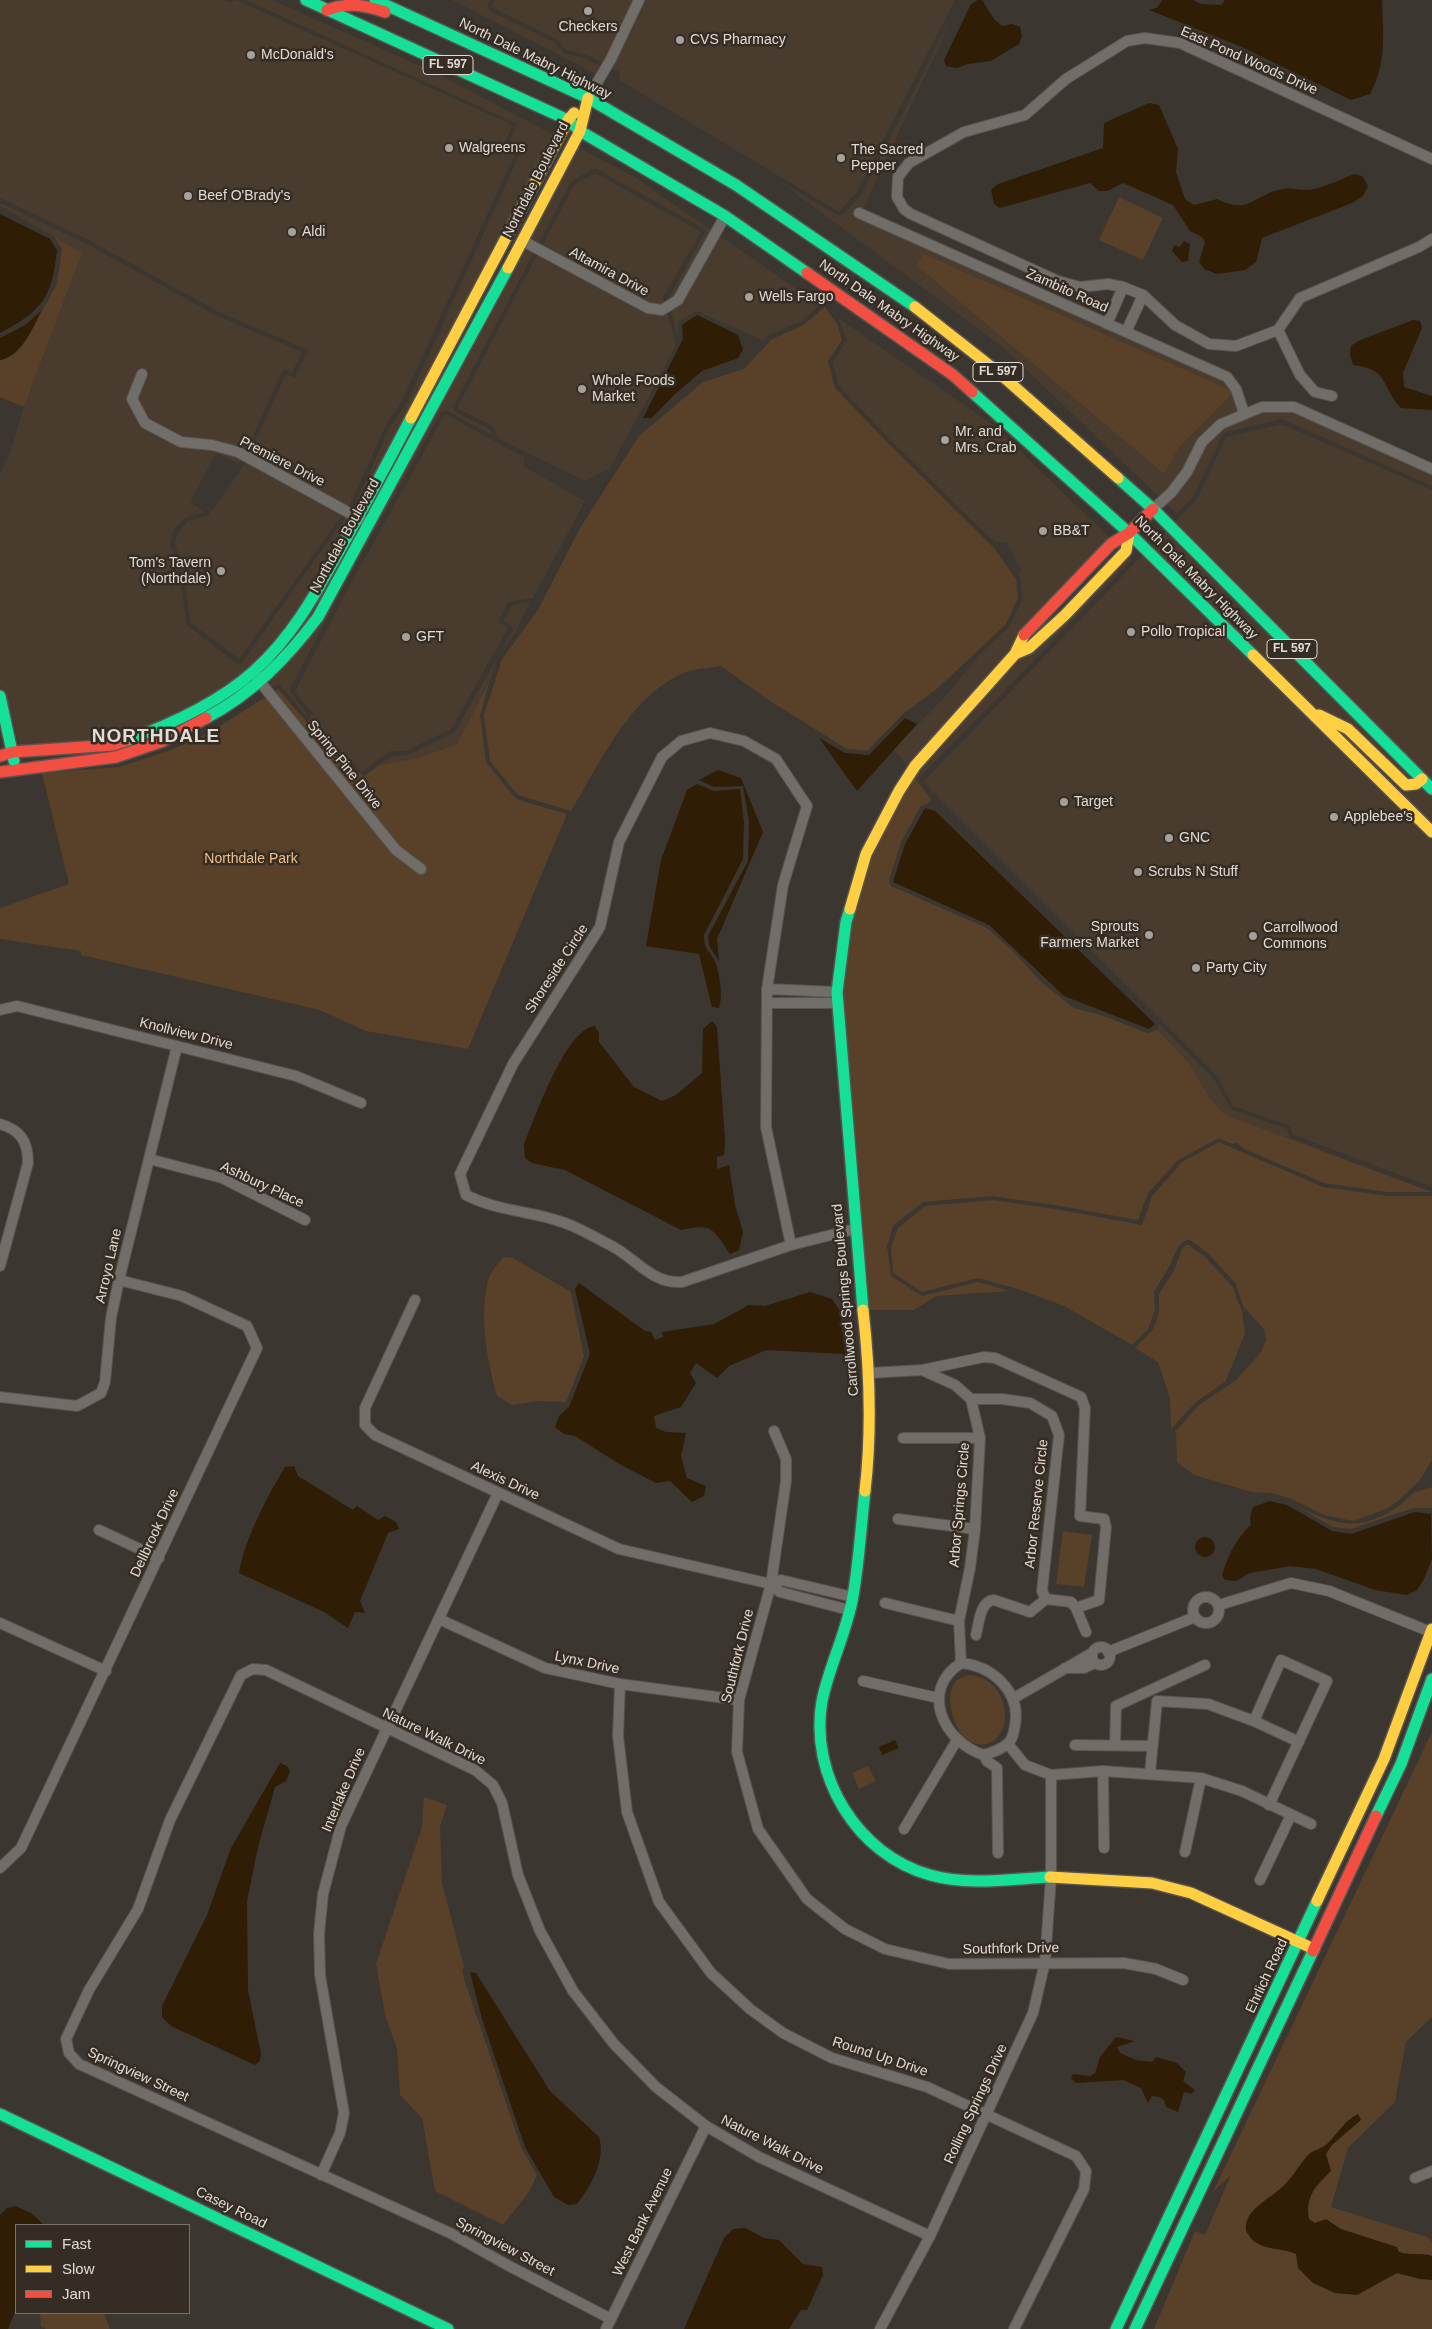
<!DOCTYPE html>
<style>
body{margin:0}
#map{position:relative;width:1432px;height:2329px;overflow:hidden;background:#3b3630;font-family:Helvetica,sans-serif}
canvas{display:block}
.legend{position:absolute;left:15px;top:2224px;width:175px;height:90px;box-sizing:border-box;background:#352c23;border:1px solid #7a726a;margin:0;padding:6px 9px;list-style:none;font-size:15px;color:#e1dbd5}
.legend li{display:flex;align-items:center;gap:10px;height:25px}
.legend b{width:25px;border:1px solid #7a726a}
</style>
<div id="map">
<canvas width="1432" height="2329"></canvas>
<ul class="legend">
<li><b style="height:6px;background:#16e098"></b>Fast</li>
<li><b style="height:6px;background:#ffcf43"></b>Slow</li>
<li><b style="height:6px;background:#f24e42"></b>Jam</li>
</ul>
</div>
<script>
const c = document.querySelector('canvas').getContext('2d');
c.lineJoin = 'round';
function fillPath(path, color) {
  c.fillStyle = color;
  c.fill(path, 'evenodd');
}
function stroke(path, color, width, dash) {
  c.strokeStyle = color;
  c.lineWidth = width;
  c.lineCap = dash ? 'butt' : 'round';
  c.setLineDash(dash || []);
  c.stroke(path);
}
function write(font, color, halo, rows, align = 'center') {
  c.font = font + ' Helvetica,sans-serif';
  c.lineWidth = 5;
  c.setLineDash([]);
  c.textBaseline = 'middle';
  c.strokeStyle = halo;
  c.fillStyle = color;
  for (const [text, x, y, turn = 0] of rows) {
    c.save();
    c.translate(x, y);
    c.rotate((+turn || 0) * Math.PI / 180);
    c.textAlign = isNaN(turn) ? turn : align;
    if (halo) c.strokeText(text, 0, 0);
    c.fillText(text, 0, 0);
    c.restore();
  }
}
const built = new Path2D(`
 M0,0H225L229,2L236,0L513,125L504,143L517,149L403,399L386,425L350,504L239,659L190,622L185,580L175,542L177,534L188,521L209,515L245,464L286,374L295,378L308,350L219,312L87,239L0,198Z
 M246,0H272L434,72L554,135L504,229L501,231L502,233L356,511L353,509L390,427L408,401L521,151L520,146L510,141L517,124Z
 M452,0H490L487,6L490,11L554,42L564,53L584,58L600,66L596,74Z
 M495,0H955L856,193L839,212L619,80L620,72L585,54L566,50L556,39L492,7Z
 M957,7L863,209L856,206L853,215L1223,381L1231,390L924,254L916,265L1164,474L1179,448L1232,394L1238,410L1217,420L1198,438L1183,469L1167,490L1159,497L1005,349L779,181L837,215H843L861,195Z
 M577,147L633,176L711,230L674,297L668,300L706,230L597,169H592L571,182L538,244L530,239Z
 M595,173L701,232L663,297L676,346L610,468L585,481L499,439L493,426L457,408L574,185Z
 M0,203L85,243L217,316L302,352L292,373L286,370L281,373L246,451L213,440L182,437L149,419L138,399L148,371L138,367L127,401L142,427L181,447L211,450L242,459L239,464L216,453L190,502L204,512L184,518L173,531L170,543L180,580L187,625L236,663L241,664L331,537L346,517L351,519L302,607L280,637L249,668L205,699L155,725L114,739L20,747L5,694L0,685V474L10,453L24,407L82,253L0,206Z
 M720,236L820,305L800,322L769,335L764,341L697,311L678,322V338L671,311L683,303Z
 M525,248L534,252L453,407L455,412L489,429L493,436L447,411H442L345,584L290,689L291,693L307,714L306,716L280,685H276L270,688L266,683Z
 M838,318L992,424L1110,538L907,767L894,749L945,697L982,652L1009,627L1022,600L1021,579L1018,574L1021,570L1007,543L996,542L986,534L891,441L839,386L833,362L847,340Z
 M1263,412H1293L1432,474V486L1282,419L1223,433L1193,497L1176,514L1167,504L1176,496L1192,475L1206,445L1225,428Z
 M445,414L525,458L523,466L585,501L533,598L508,602L498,622L508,628L451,729L406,751H390L362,772L351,760L345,765L308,720L313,714L295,691L349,587Z
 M1282,424L1432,490V1187L1292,1134L1291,1126L1233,1106L1218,1077L923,782L1197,499L1226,437Z
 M1128,556L1132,560L919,778V783L914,777L1017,660L1036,651Z
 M530,602L514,635L498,656L490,680L457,744L414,759L379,765L392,756L408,755L455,732L513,630L511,625L504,621L512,605Z
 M1159,1024L1214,1079L1231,1109L1287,1129L1290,1138L1328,1152L1307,1147L1225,1115L1209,1097L1189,1063L1157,1028Z`);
const green = new Path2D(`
 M1119,197L1163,218L1143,260L1099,240Z
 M54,237L82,253L24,407L0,397V360L14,353L29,335L57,284L62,249Z
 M924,254L1231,390L1232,394L1179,448L1164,474L916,265Z
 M825,307L837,324L842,340L828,361L835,388L888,443L995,549L1016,579L1018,598L1006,624L938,688L904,713L867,751L847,749L767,699L721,666C708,668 691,669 679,675C627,701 600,763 571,811L518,795L490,761L484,715L502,659L538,610L580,528L639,436L703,382L744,369L772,339L802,326Z
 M490,680L480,715L486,762L516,799L567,814L468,1049L366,1031L320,1010L81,955V951L0,939V908L69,884L42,773L119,767L171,750L209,733L278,689L349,771L355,770L364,776L379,765L414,759L457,744Z
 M914,777L931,799L927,804L921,806L901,842L889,881L891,886L987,928L1014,952L1041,982L1074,1008L1104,1016L1147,1033L1158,1030L1189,1063L1209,1097L1225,1115L1432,1192H1388L1324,1183L1244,1149L1237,1143L1232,1144L1219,1138L1178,1160L1148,1193L1138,1220L1055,1205L992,1196L923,1202L893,1226L887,1246L891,1276L922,1296L978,1282L1010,1291L936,1296L914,1310H869L842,992L851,923L871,856Z
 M1219,1142L1323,1187L1389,1196H1432V1460L1420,1480L1398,1501L1386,1509L1353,1521L1324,1515L1292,1499L1271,1493L1252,1492L1194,1475L1177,1462L1176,1431L1199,1405L1236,1380L1261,1352L1266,1340L1264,1329L1243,1306L1236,1284L1209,1254L1190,1240L1184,1241L1178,1247L1169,1267L1154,1292L1155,1310L1148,1329L1132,1345L1064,1306L1018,1289L978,1278L922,1292L893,1273L891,1247L898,1228L925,1206L993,1200L1055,1209L1142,1225L1152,1196L1182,1162Z
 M1186,1245H1189L1205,1257L1232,1286L1242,1311L1245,1333L1226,1381L1196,1402L1171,1429L1170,1398L1158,1362L1135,1348L1153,1330L1159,1312V1294L1174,1270L1182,1249Z
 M503,1257L513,1258L571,1292L584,1356L566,1402L537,1401L512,1405L497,1396C487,1359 479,1317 488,1280C490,1272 499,1263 503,1257Z
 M1432,1487V1508H1413L1351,1529L1333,1527L1298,1507C1338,1526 1360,1532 1399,1506C1405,1502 1408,1496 1414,1493C1418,1490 1427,1489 1432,1487Z
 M1063,1531L1092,1535L1084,1587L1056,1584Z
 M967,1675C990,1675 1006,1694 1005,1718C1004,1739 984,1754 965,1738C953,1727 944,1694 956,1681C959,1678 964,1677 967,1675Z
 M1432,1732V2017L1406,2042L1395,2102L1348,2148L1331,2207L1427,2237L1432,2242V2329H1154L1195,2231L1205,2235L1231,2175L1213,2192Z
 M868,1766L876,1781L859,1789L852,1773Z
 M424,1797L447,1805L440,1827L442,1883L464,1967L462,1970L465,1982L521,2147L537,2175L529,2192L503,2225L435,2191L422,2118L400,2095L397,2049L385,2015L376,1964L422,1827Z
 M40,2313H104L110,2329H46L41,2326Z`);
const water = new Path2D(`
 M978,0H982L994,19L1002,26L1012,24L1020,27L1022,36L1019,44L991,61L968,64L957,68L946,66L944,60L971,4Z
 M1162,0H1193L1201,4L1221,5L1225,0H1382C1383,34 1387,63 1370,94L1351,100L1242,47L1149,10L1157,8Z
 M1149,103L1159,105L1178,149L1176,172L1185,199L1194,205L1217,199C1251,216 1253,194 1283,189C1293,187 1303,192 1314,189C1328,186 1341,179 1354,174L1362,176L1368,186L1363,196L1352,203L1262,238L1256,262L1245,270L1217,274L1204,269L1199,262L1205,242L1202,237L1190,231L1173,205L1123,183L1107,191H1099L1090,183L1000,208L994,204L991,190L998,184L1103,148L1104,123Z
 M0,214L50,239L57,250C52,298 42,311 0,333Z
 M1184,241L1190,244L1188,261L1182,262L1172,251L1174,245L1180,247Z
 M41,311C33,328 21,357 0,360V338L25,325Z
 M697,315L738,335L743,350L738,358L702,371L674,395L652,418H643L683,339L682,325Z
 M1413,320L1420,321L1422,328L1403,373L1404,387L1432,396V410L1401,408C1379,385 1391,370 1353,365L1350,355L1351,346L1358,341Z
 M905,718L917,724L857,791L819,738L845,753L869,755Z
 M718,770L741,778L763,832L717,939L719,961L709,946L708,936L748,861L749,821L743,786L714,787L699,780Z
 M697,784L714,791L740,789L744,822L743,859L704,935C704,952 711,950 716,964C720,976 723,997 719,1008L712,1007L699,954L646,946L661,860L687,790Z
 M925,808L935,811L1155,1024L1149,1029L1064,996L989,925L893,882L905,844Z
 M712,1021L717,1027L725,1140L724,1155L717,1157V1169L729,1165L735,1205L743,1232L739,1250L730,1254C713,1228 712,1223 681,1230L565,1170L532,1163L525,1158L524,1144C535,1118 566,1028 595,1026L599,1033V1042L634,1087L662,1101L676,1095L702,1073L703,1029Z
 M579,1283L645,1331L651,1332L655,1340L663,1337L662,1332L714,1324L749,1305L765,1306L810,1292L832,1299L840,1311L845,1354L766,1350L729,1366L717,1378L696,1363L690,1373L696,1383L681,1407L654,1416L656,1428L666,1432L686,1433L681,1456L687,1478L706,1486L704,1496L692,1502L670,1481L656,1483L621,1465L575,1436L564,1434L555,1427L559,1416L569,1407L590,1354L575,1289Z
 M294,1466L298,1476L353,1510L357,1506L378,1520L385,1516L396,1522L399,1529L388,1533L360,1601L365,1613L355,1612L348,1628L324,1612L239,1573C245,1538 267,1497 285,1467Z
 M1270,1501L1287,1505L1332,1531L1351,1534L1415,1512L1431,1514L1432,1559L1424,1579L1417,1590L1407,1595L1375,1590L1316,1569L1290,1566L1250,1573L1236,1581L1225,1580L1222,1575C1229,1554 1235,1540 1251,1525L1250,1517L1253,1507Z
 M1195 1547a10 10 0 1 1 20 0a10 10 0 1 1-20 0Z
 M895,1740L899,1748L882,1755L879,1747Z
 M280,1763L287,1766L290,1771L286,1781L275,1787L258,1847L247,1901L248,1990L261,2054L260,2061L255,2065L171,2026L162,2017V2006L207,1915L231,1848Z
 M470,1972L476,1973L550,2091L599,2137C606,2160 591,2186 577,2204L568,2205L554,2197L525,2147L482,2019Z
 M1116,2037L1135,2041L1117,2047L1120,2053L1136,2060L1152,2062L1156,2057L1177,2063L1186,2072L1183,2081L1195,2090L1191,2094L1184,2092L1178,2112L1166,2107C1165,2098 1161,2097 1152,2096L1148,2103L1141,2088L1123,2080L1076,2083L1071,2078L1073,2074L1090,2076L1095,2073L1100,2057Z
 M1358,2114L1361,2120L1332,2145L1326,2154L1331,2171C1316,2186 1305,2196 1309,2219L1315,2223L1326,2219L1341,2229L1397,2247L1399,2252C1411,2256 1421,2252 1432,2256V2280L1420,2279L1397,2273L1357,2295L1335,2293L1313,2283L1298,2268L1296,2254C1280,2247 1257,2251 1248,2234C1244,2229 1246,2222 1249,2216C1257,2204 1270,2198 1281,2188C1292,2179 1298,2166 1308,2155C1313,2150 1322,2149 1328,2143C1338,2133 1344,2121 1358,2114Z
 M15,2206L31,2213L44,2225H16V2309L8,2329H0V2215L7,2208Z
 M745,2228L764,2238L779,2240L803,2264L822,2267L823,2275L807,2310H801L789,2329H684L724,2238L733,2229Z`);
const street = new Path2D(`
 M588,98L611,59L639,0
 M1432,159L1180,43L1145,38L1127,41L1066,79L1025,115L964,132L909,163L898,177L897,197L904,209L911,214L1058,281L1080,287L1108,284L1123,287L1143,295L1175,325L1209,344L1236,346L1278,330L1300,298L1419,247L1432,239
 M859,213L1227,377L1236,389L1244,413
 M523,241L648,308L662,310L678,300L725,216
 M1107,324L1123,287
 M1278,330L1300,375L1315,392L1332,396
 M1126,332L1143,295
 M142,374L132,399L145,423L181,442L212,445L238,452L364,521
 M1153,509L1171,493L1187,472L1202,442L1221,424L1262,407H1294L1432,469
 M256,677L396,850L421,869
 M767,989L837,992
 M767,1003H838
 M0,1010L17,1006L296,1076L361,1103
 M0,1124C21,1130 28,1142 28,1163L0,1266
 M149,1159L222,1178L305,1220
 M791,1245L766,1127L767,989L783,885L807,806L776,759L744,741L710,733L681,741L662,757L619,842L600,927L513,1064L460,1174L466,1195C499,1212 529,1210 562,1222C578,1227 594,1237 610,1245C636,1258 651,1284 682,1282L791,1245L855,1229
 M415,1300L365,1408V1425L375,1435L619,1549L771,1584L780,1592L849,1610
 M922,1370L984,1357L995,1358L1081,1397L1085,1408L1080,1516L1104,1519L1106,1527L1099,1600L1076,1608L1071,1602L1046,1599L1042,1591L1059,1435L1052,1416L1030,1403L1002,1399H971
 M870,1373L922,1370L955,1385L971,1399L980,1438L975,1529L970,1568L959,1621L961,1663
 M0,1397L77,1406L101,1393L105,1382L111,1318L119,1280L177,1046
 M774,1431L786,1459V1481L771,1584L739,1700L737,1752L758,1829L807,1899L845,1929L885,1949L949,1964L1124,1963L1156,1969L1183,1980
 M903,1438H980
 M898,1519L975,1529
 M99,1530L159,1558
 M771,1584L781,1580L853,1597
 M1193 1610a13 13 0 1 1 26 0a13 13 0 1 1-26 0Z
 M885,1603L959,1621
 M1219,1605L1291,1583L1329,1591L1431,1632
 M1076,1608L1086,1632
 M439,1619L545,1668L620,1684L739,1700
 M0,1623L106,1671
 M976,1635C979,1623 980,1601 994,1600L1030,1612L1046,1599
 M1092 1656a9 9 0 1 1 18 0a9 9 0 1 1-18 0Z
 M1108,1652L1195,1617
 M961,1663C992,1666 1021,1691 1015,1725C1014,1731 1013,1739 1008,1743C1002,1750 992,1752 984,1755C943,1742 919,1690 961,1663Z
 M1065,1668H1084L1095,1663
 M863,1681L938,1698
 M620,1684L618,1736L627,1812L659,1902L711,1973L750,2009L783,2033L832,2058L927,2087L1076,2156L1086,2171L1084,2189L1014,2329
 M1014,1698L1092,1653
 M1254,1721L1281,1660L1327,1681L1269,1805
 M1008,1744L1025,1765L1051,1775L1103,1771L1201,1778L1242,1791L1311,1824
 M1075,1745L1151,1746
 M1115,1745L1116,1706L1205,1665
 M984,1755L987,1761L997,1768L998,1853
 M1103,1771L1104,1848
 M1150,1773L1157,1701L1208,1704L1254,1721L1299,1742
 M904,1829L957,1740
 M1185,1852L1201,1778
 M0,1868L21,1848L257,1348L247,1326L182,1296L119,1280
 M1260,1880L1291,1815
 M321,2175L340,2133L344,2113L320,1975L319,1934L323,1894L341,1826L498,1493
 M1415,2178L1432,2171
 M611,2319L511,2267L450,2233L79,2064L69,2053L66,2039L89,1990L138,1909L170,1820L241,1675L253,1669L266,1670L475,1770L493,1785L502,1803L518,1875L540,1931L573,1991L614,2044L656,2087L706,2126L759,2157L930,2236
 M606,2329L706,2126
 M880,2329L930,2236L1033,2013L1045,1962L1051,1877V1775`);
const fast = new Path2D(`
 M306,0L568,120L580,131L725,216L807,273
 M375,0L588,98L736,185L915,307
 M972,392L1129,533L1253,655
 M1118,478L1153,509L1432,789
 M0,696L14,761
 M206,718C252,694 287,658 318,617L508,268
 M125,741C170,725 218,703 254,671C293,636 316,593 341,548C365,505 388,462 411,418
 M850,909L846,922L837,992L863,1310
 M865,1491C861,1526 859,1562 853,1596C847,1632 829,1666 822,1701C809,1775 857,1855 930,1875C968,1886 1011,1879 1050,1877
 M1376,1816L1401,1764L1432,1679
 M0,2114L448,2329
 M1116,2329L1317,1901
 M1135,2329L1313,1951`);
const slow = new Path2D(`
 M508,268L580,131L588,98
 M915,307L999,373L1118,478
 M411,418L568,120L574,113
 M1015,654L1029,648L1065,615L1126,551L1129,533
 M1253,655L1432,832
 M1319,715L1348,729L1406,785L1416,784L1422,779
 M850,909L866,854L899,791L915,766L1015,654L1024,635
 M863,1310C870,1371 872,1430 865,1491
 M1050,1877L1152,1883L1191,1893L1314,1949
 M1317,1901L1384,1759L1432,1629`);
const jam = new Path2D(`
 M327,10C348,2 364,5 385,12
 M807,273L953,375L972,392
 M1024,635L1111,544L1129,533L1153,509
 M0,756L13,752L113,745L125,741
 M0,772L116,757L163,741L206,718
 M1313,1951L1376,1816`);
const markers = [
 [588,11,5,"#a7a19b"],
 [680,40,5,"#a7a19b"],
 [251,55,5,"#a7a19b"],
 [449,148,5,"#a7a19b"],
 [841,158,5,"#a7a19b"],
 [188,196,5,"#a7a19b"],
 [292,232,5,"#a7a19b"],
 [749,297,5,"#a7a19b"],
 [582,389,5,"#a7a19b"],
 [945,440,5,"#a7a19b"],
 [1043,531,5,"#a7a19b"],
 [221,571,5,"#a7a19b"],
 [1131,632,5,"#a7a19b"],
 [406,637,5,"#a7a19b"],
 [1064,802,5,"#a7a19b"],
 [1334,817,5,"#a7a19b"],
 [1169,838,5,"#a7a19b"],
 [1138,872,5,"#a7a19b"],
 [1149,935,5,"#a7a19b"],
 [1253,936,5,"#a7a19b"],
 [1196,968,5,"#a7a19b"]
];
const shields = [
 [448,65,50],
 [998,372,50],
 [1292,649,50]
];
const shieldNames = [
 ["FL 597",448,65],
 ["FL 597",998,372],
 ["FL 597",1292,649]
];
const poiNames = [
 ["Checkers",588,27,"center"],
 ["CVS Pharmacy",690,40],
 ["McDonald's",261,55],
 ["Walgreens",459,148],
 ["The Sacred",851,150],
 ["Pepper",851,166],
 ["Beef O'Brady's",198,196],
 ["Aldi",302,232],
 ["Wells Fargo",759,297],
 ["Whole Foods",592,381],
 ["Market",592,397],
 ["Mr. and",955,432],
 ["Mrs. Crab",955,448],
 ["BB&T",1053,531],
 ["Tom's Tavern",211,563,"right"],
 ["(Northdale)",211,579,"right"],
 ["Pollo Tropical",1141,632],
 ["GFT",416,637],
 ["Target",1074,802],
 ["Applebee's",1344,817],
 ["GNC",1179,838],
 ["Scrubs N Stuff",1148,872],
 ["Sprouts",1139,927,"right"],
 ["Farmers Market",1139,943,"right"],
 ["Carrollwood",1263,928],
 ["Commons",1263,944],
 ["Party City",1206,968]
];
const streetNames = [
 ["North Dale Mabry Highway",535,59,26],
 ["East Pond Woods Drive",1249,61,24],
 ["Northdale Boulevard",536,180,-63],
 ["Altamira Drive",609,272,28],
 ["Zambito Road",1067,291,24],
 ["North Dale Mabry Highway",889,311,35],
 ["Premiere Drive",282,462,27],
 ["Northdale Boulevard",345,536,-61],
 ["North Dale Mabry Highway",1196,578,45],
 ["Spring Pine Drive",344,765,51],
 ["Shoreside Circle",557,969,-57],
 ["Knollview Drive",186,1034,14],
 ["Ashbury Place",262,1185,25],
 ["Arroyo Lane",109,1266,-77],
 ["Carrollwood Springs Boulevard",846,1300,-95],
 ["Alexis Drive",505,1481,25],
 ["Arbor Reserve Circle",1037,1504,-84],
 ["Arbor Springs Circle",960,1505,-85],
 ["Dellbrook Drive",155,1533,-65],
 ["Southfork Drive",738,1656,-76],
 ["Lynx Drive",587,1663,12],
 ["Nature Walk Drive",434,1737,26],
 ["Interlake Drive",344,1790,-67],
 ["Southfork Drive",1011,1949,-1],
 ["Ehrlich Road",1267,1976,-65],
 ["Round Up Drive",880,2057,18],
 ["Springview Street",138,2075,25],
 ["Rolling Springs Drive",976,2104,-65],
 ["Nature Walk Drive",772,2145,27],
 ["Casey Road",231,2208,26],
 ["West Bank Avenue",643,2222,-64],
 ["Springview Street",505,2247,28]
];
const parkNames = [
 ["Northdale Park",251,859]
];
const districtNames = [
 ["NORTHDALE",156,737]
];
fillPath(built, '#493c2e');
fillPath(green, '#584128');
fillPath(water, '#2f1d06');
stroke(street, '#57534e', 12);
stroke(fast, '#57534e', 14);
stroke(slow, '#57534e', 14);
stroke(jam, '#57534e', 14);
stroke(street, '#716d69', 10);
stroke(fast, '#16e098', 11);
stroke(slow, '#ffcf43', 11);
stroke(jam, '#f24e42', 11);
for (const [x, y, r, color] of markers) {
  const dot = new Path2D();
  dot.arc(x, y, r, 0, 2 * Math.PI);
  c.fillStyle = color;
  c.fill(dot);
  stroke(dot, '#352c23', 2);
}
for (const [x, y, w] of shields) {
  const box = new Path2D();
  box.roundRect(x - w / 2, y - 9.5, w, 19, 4);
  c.fillStyle = '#352c23';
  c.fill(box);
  stroke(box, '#e1dbd5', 1);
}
write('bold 12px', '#e1dbd5', null, shieldNames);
write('14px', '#e1dbd5', '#352c23', poiNames, 'left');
write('14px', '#e1dbd5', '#352c23', streetNames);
write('14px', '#f2c089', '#352c23', parkNames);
c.letterSpacing = '1px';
write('bold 19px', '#e1dbd5', '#352c23', districtNames);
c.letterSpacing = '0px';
</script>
